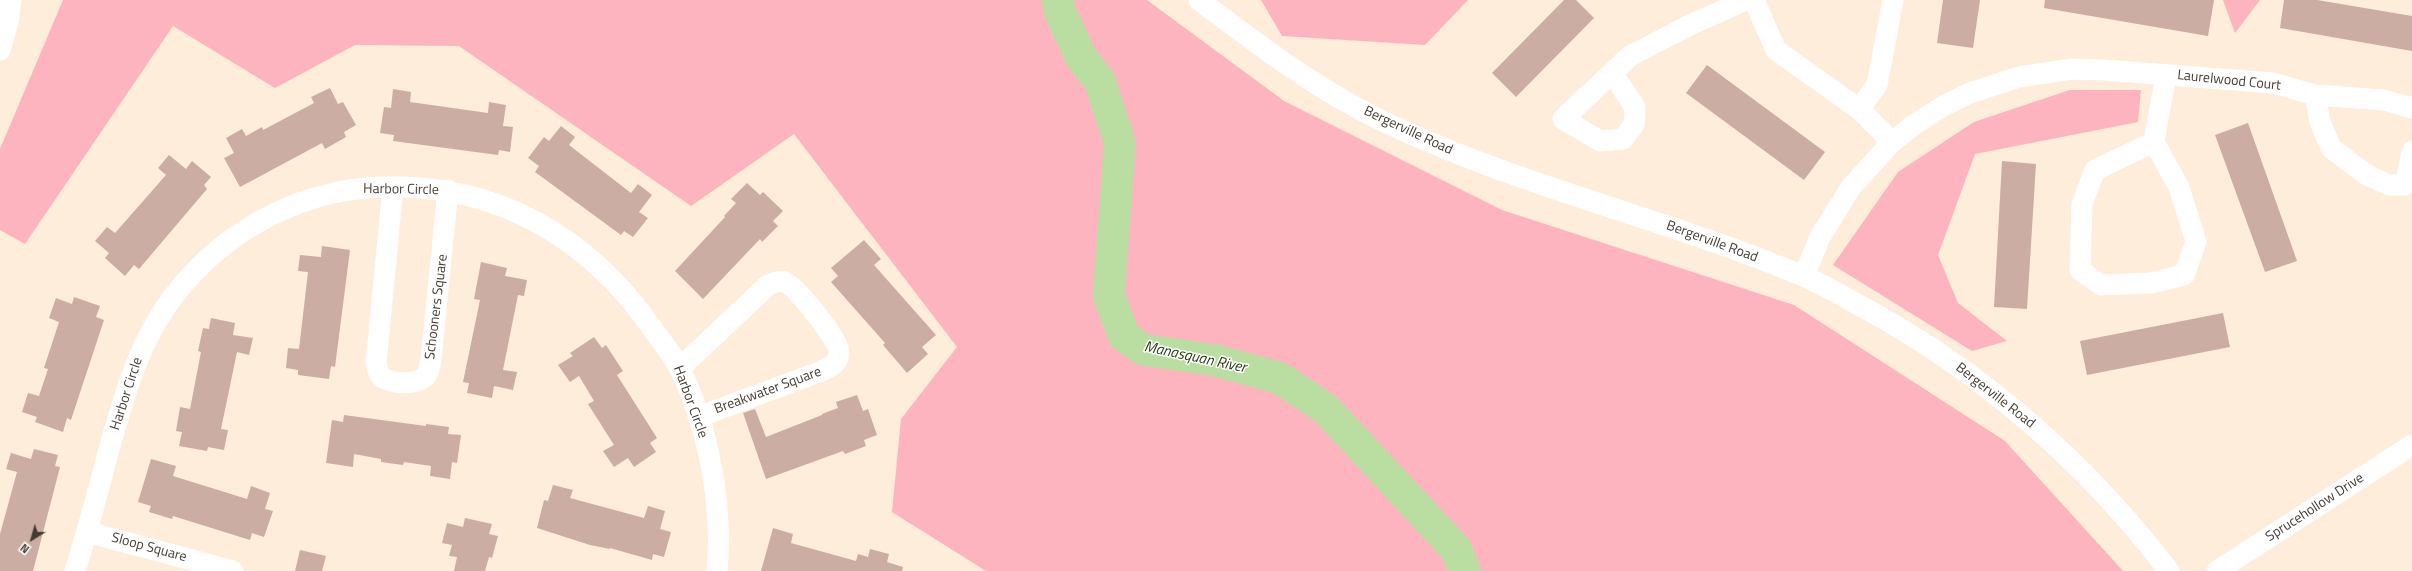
<!DOCTYPE html>
<style>
body{margin:0}
#map{position:relative;width:2412px;height:571px;overflow:hidden;background:#feedda;font-family:"Titillium Web",sans-serif}
canvas{display:block}
.north{position:absolute;left:12px;top:519px;width:40px;height:40px;-webkit-text-stroke:3px #fff;paint-order:stroke;rotate:217deg;font-size:11px;font-weight:700;line-height:16px;text-align:center;color:#443c32}
.north::after{content:'';display:block;margin:auto;width:14px;height:18px;background:#443c32;clip-path:polygon(50% 0,100% 100%,50% 72%,0 100%)}
</style>
<div id="map">
<canvas width="2412" height="571"></canvas>
<div class="north">N</div>
</div>
<script>
const c = document.querySelector('canvas').getContext('2d');
c.lineJoin = 'round';
function fillPath(path, color) {
  c.fillStyle = color;
  c.fill(path, 'evenodd');
}
function stroke(path, color, width, dash) {
  c.strokeStyle = color;
  c.lineWidth = width;
  c.lineCap = dash ? 'butt' : 'round';
  c.setLineDash(dash || []);
  c.stroke(path);
}
function write(font, color, halo, rows, align = 'center') {
  c.font = font + ' "Titillium Web",sans-serif';
  c.lineWidth = 3;
  c.setLineDash([]);
  c.textBaseline = 'middle';
  c.strokeStyle = halo;
  c.fillStyle = color;
  for (const [text, x, y, turn = 0] of rows) {
    c.save();
    c.translate(x, y);
    c.rotate((+turn || 0) * Math.PI / 180);
    c.textAlign = isNaN(turn) ? turn : align;
    if (halo) c.strokeText(text, 0, 0);
    c.fillText(text, 0, 0);
    c.restore();
  }
}
const green = new Path2D(`
 M63,0H1147L1284,101L1502,210L1794,305L2005,441L2123,571H986L892,512L901,419L957,347L794,134L691,206L459,46L355,45L275,88L173,26L25,244L0,230V149Z
 M1261,0H1468L1425,45L1282,36Z
 M2223,0H2260L2235,33Z
 M2070,90H2141L2138,122L1975,154L1938,255L1958,303L2007,341L1972,351L1833,265L1898,172L1974,122Z`);
const river = new Path2D(`
 M1058,0L1060,11L1081,57L1100,81L1120,143L1109,295L1124,336L1144,350L1214,360L1280,378L1326,409L1456,549L1465,571`);
const building = new Path2D(`
 M1564,0H1576L1594,18L1516,97L1492,73Z
 M1943,0H1980L1973,48L1937,43Z
 M2045,0H2214L2208,36L2044,8Z
 M2284,0H2317L2412,16V51L2280,28Z
 M1707,65L1825,152L1804,180L1686,93Z
 M330,88L338,104L343,102L356,125L344,132L346,137L325,149L322,143L240,187L224,158L234,153L226,138L242,129L246,136L262,127L263,130L314,103L311,97Z
 M393,89L411,92L410,102L488,113L489,102L506,105L503,126L513,127L510,152L499,150L498,155L393,141L394,135L380,133L384,107L391,108Z
 M2248,123L2297,261L2265,272L2215,135Z
 M561,126L575,137L569,145L631,193L638,184L652,195L639,212L648,218L633,237L624,231L621,235L535,172L539,166L528,158L544,137L549,141Z
 M169,155L186,169L192,161L211,177L204,185L207,189L139,269L134,265L125,276L105,258L109,253L95,241L107,227L115,233L166,175L158,168Z
 M2002,161L2036,164L2027,309L1994,307Z
 M747,183L760,195L763,192L783,211L773,221L778,226L762,242L760,239L703,299L675,271L725,217L724,216L736,203L731,199Z
 M864,240L881,259L874,265L936,335L922,347L928,354L907,373L883,345L885,343L831,282L838,276L831,268Z
 M322,246L350,250L335,367L331,366L329,379L298,375V370L286,368L288,348L299,349L308,272L298,271L300,255L321,257Z
 M481,262L507,268L505,276L527,280L524,296L518,295L503,370L517,372L513,390L494,386L492,398L467,393L469,383L463,382L480,300L474,299Z
 M74,297L100,306L96,317L104,320L71,420L67,418L63,432L35,422L37,417L22,412L28,393L39,396L48,369L44,368L59,322L49,318L56,298L72,304Z
 M2223,313L2230,347L2087,375L2080,341Z
 M211,318L235,323L233,335L253,338L249,355L237,352L221,429L228,430L224,450L208,447L207,451L179,446L182,432L176,431L180,407L190,409L201,352L198,351L203,328L209,329Z
 M594,337L602,348L606,345L623,371L617,375L657,438L650,443L656,452L634,467L628,458L614,467L603,451L614,445L588,404L594,401L579,376L570,382L558,365L573,356L570,353Z
 M857,395L863,411L868,409L877,435L864,440L866,446L845,454L843,451L766,479L743,413L755,409L766,437L822,415V414L838,408L836,402Z
 M344,415L426,426V424L449,427L448,434L461,435L457,463L452,462L450,479L430,476L431,466L404,462L403,465L381,462V459L354,454L353,467L326,463L332,420L343,422Z
 M34,449L58,455L55,466L60,467L33,571H0V534L17,472L6,469L11,453L31,459Z
 M151,459L176,466L173,476L247,499L251,486L270,493L265,509L273,511L264,537L252,533L250,540L173,516L172,519L149,512L151,506L138,502Z
 M553,485L573,490L570,498L644,518L648,506L665,511L660,529L671,532L664,557L653,554L652,560L610,548V549L590,545L537,528L544,500L548,501Z
 M465,518L492,524L489,534L498,536L492,558L489,557L485,571H454L457,557L449,556L452,545L442,543L447,523L463,527Z
 M773,528L793,534L791,543L856,561L858,554L868,557L870,549L889,554L887,562L903,567L902,571H761Z
 M300,550L326,556L322,571H295Z`);
const minor = new Path2D(`
 M1199,0C1260,46 1321,93 1391,125C1523,187 1667,219 1801,275C1820,283 1839,294 1857,304C1979,369 2085,461 2169,571
 M1754,0L1776,50L1859,109L1892,142
 M0,50L8,22L11,0
 M1612,73L1635,107L1634,124L1623,139L1600,141L1563,119L1630,56L1690,25L1746,0
 M2315,95L2320,122L2331,148L2367,175L2389,185H2405L2412,151
 M1859,109L1877,85L1893,0
 M2154,142L2095,170L2082,204L2080,270L2101,285L2151,283L2184,275L2196,242L2179,187L2154,142L2166,75
 M393,187L376,363C377,366 378,372 380,375C388,385 416,385 425,377C429,373 430,365 431,359L448,190
 M1804,276L1820,237L1851,187L1892,142L1915,124L1945,105L1970,93L2019,77L2072,69L2104,70L2273,83L2315,95L2384,100L2412,108
 M680,368L768,285C773,283 780,280 785,282C796,286 839,340 839,352C839,363 830,367 822,371L698,417
 M87,532L233,571
 M75,571C87,532 98,492 108,453C125,391 142,330 186,281C235,225 307,189 382,187C496,184 587,235 652,328C661,341 673,355 680,369C709,429 723,506 717,571
 M2217,571L2412,445`);
const streetNames = [
 ["Laurelwood Court",2229,81,6],
 ["Bergerville Road",1408,131,25],
 ["Harbor Circle",401,190,1],
 ["Bergerville Road",1712,242,20],
 ["Schooners Square",437,307,-83],
 ["Breakwater Square",768,391,-20],
 ["Harbor Circle",127,394,-72],
 ["Bergerville Road",1995,396,38],
 ["Harbor Circle",690,402,70],
 ["Sprucehollow Drive",2315,508,-33],
 ["Sloop Square",149,548,15]
];
const waterNames = [
 ["Manasquan River",1195,358,12]
];
fillPath(green, '#fdb4bf');
stroke(river, '#badea2', 32);
fillPath(building, '#cbada3');
stroke(minor, '#fff', 21);
write('14px', '#443c32', '#fff', streetNames);
write('italic 15px', '#233a10', '#fff', waterNames);
</script>
